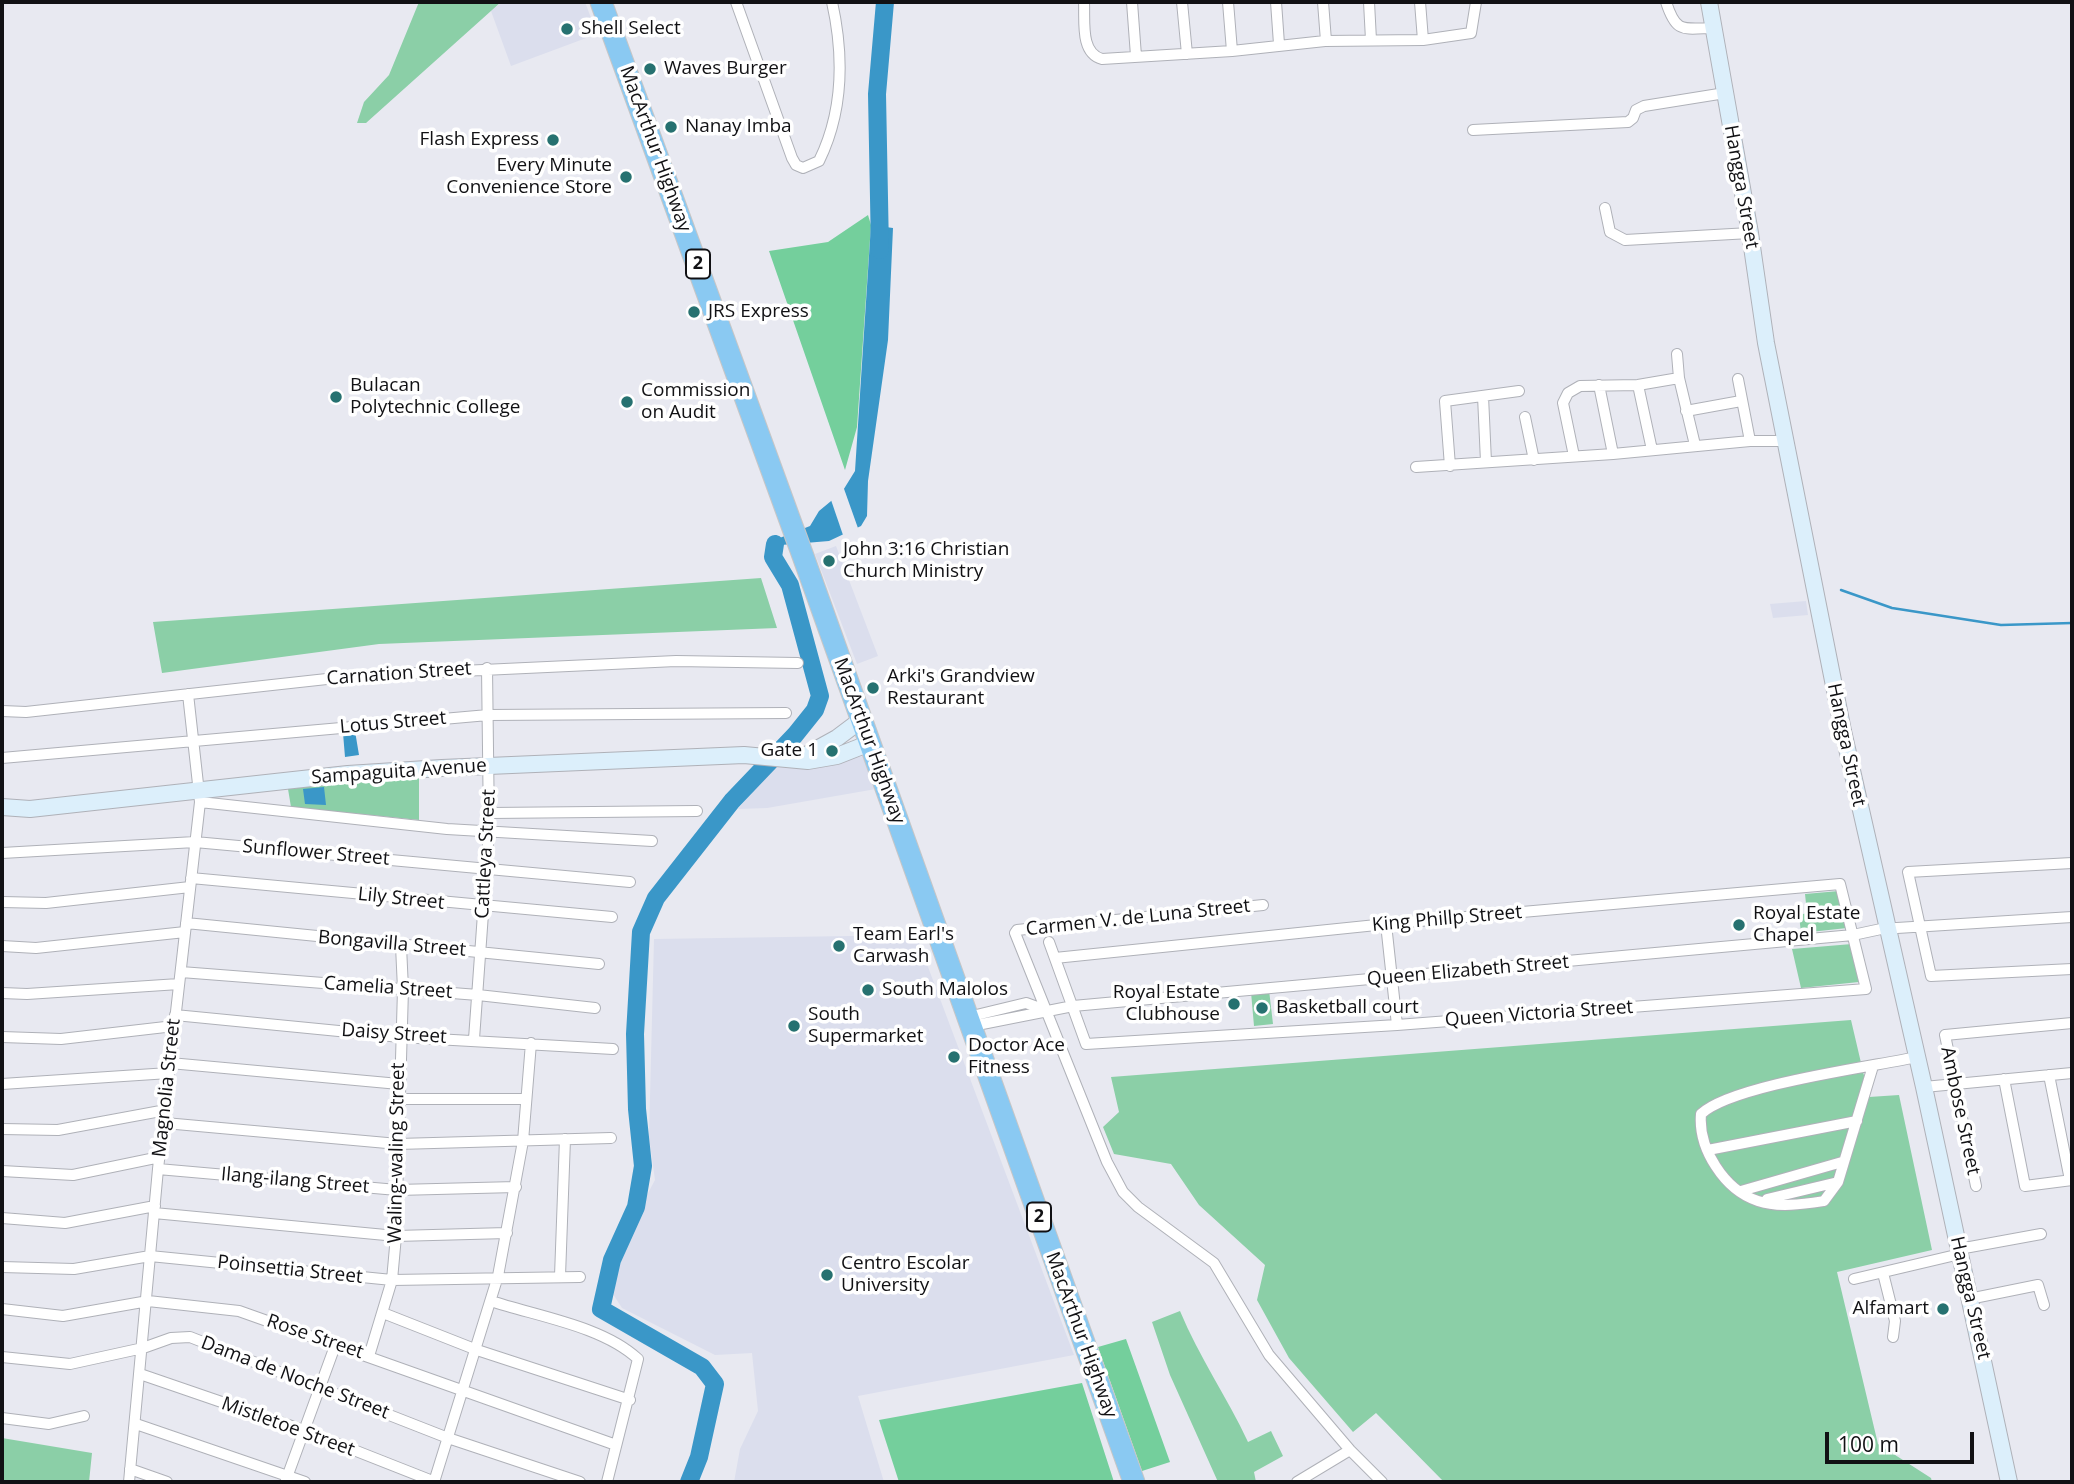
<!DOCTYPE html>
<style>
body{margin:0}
#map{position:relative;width:2074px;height:1484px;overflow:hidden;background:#e8e9f1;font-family:"Open Sans",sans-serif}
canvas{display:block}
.frame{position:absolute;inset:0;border:4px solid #111114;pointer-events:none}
.scale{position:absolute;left:1825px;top:1432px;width:149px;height:32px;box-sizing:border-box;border:4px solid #111114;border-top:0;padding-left:9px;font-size:21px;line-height:24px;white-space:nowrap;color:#111114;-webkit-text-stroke:5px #fff;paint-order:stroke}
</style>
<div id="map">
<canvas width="2074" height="1484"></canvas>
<div class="frame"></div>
<div class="scale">100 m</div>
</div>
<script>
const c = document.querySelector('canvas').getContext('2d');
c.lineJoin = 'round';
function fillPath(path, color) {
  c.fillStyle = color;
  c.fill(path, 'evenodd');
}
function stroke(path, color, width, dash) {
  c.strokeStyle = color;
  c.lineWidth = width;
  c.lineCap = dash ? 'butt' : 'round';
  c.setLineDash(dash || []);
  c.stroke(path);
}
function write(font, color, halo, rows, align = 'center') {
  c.font = font + ' "Open Sans",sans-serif';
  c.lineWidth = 7;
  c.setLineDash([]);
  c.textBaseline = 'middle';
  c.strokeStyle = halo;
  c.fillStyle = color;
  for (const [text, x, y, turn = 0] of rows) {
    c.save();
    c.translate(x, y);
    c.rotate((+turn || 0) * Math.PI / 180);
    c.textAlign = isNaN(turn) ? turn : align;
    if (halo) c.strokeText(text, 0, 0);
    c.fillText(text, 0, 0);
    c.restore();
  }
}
const built = new Path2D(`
 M502,2H585L597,34L511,66L491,11Z
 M836,546L878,656L857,664L815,554Z
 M1806,601L1808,615L1773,618L1770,604Z
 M863,756L876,789L767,808L738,809L776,764L797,765Z
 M916,935L1074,1355L858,1396L884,1482H734L740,1449L758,1411L752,1353L715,1355L622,1308L611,1291V1269L617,1251L655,1180L649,1137L654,939Z`);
const green = new Path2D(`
 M419,2H501L366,123H357L364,102L389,75Z
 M761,578L777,628L379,644L162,673L153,622Z
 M419,775V820L291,807L288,789Z
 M1839,891L1847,928L1801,933L1799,915L1807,913L1805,894Z
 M1852,944L1859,982L1801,988L1792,949Z
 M1269,990L1273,1024L1254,1026L1251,992Z
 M1851,1020L1869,1097L1899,1095L1932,1250L1837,1272L1878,1444L1931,1478L1932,1482H1444L1376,1413L1353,1432L1289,1358L1257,1300L1265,1265L1199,1205L1171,1164L1114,1154L1103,1127L1119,1112L1111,1077Z
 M1180,1311C1199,1357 1227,1397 1248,1442L1271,1431L1283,1456L1254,1472L1256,1482H1218L1170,1375L1152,1322Z
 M2,1438L92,1453L89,1482H2Z`);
const forest = new Path2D(`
 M868,215L871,225L857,427L845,470L769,251L828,242Z
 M1126,1339L1170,1462L1142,1471L1098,1347Z
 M1082,1383L1114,1482H899L879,1420Z`);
const water = new Path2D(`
 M871,225L893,228L888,340L868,481L867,516L861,526L829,541L781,545L776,553L778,562L771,564L769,555L772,541L810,526L819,511L842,492L855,471Z
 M355,731L359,755L345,757L343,733Z
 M324,787L326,805L305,804L303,789Z`);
const pier = new Path2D(`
 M843,486L859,531L844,538L830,497Z`);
const stream = new Path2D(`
 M1841,590L1892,608L2001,625L2072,623`);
const river = new Path2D(`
 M880,250L877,94L885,2
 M689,1482L699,1457L715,1384L702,1367L601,1309L612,1260L636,1207L643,1166L637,1109L635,1034L641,932L656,898L732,801L795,735L815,710L820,696L790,585L773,557L775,544`);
const street = new Path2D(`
 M736,2L792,158L796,165L803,168L819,161C844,110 844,56 832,2
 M1084,2C1085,21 1080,53 1102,59L1232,51L1325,41L1423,40L1471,33L1476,2
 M1132,2L1136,56
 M1182,2L1187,54
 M1228,2L1232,51
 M1276,2L1279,44
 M1323,2L1326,41
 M1369,2L1371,40
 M1420,2L1423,40
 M1666,2C1676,33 1682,29 1712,28
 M1473,130L1628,122L1633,118L1636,110L1644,106L1725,93
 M1605,208L1610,232L1625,240L1750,233
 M1677,354L1679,378L1695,445
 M1738,379L1750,441
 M1599,385L1613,454
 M1638,385L1652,450
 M1483,396L1486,462
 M1686,411L1741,401
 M1525,417L1534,460
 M1574,456L1563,403L1568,393L1580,386L1638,385L1679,378
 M1450,466L1445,401L1519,391
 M1416,467L1613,454L1750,441H1784
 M2,711L26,712L354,676L676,661L798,663
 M2,758L488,715L786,713
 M200,802L447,829L652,841
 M490,813L697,811
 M2,853L195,842L630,882
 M2072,863L1908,872L1931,976L2072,969
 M191,878L612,917
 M2,902L46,903L190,887
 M1263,905L1017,930L1015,933L1107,1162L1123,1192L1138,1207L1214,1263L1269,1355L1350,1450L1382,1482
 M186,923L599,964
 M1386,924L1397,1025
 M1049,942C1061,976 1074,1010 1086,1044L1397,1025L1866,989L1840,884L1386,924L1055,958
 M2,946L36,948L185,932
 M181,972L478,995L595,1008
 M2,993L27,994L179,984
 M175,1015L400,1037L613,1049
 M968,1017L1026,1003L1048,1011
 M972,1026L1073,1006L1853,935L1881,929L2072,917
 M2,1037L61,1039L174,1026
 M474,1039L489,830L487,668
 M170,1063L399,1084
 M1873,1066L1838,1182L1824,1201C1804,1204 1778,1208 1758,1201C1724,1190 1698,1148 1701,1114C1732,1085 1870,1067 1917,1057
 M2049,1075L2070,1180
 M2004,1079L2025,1186L2072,1180
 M2,1084L169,1073
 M1924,1087L2072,1073
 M399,1099H526
 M165,1123L398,1144L611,1138
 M2,1129L58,1130L166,1110
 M1708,1150L1857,1121
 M158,1169L397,1190L516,1187
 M2,1171L73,1175L160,1157
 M1976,1186L1945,1035L2072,1023
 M1741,1191L1842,1162
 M1767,1199L1838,1182
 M154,1213L396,1236L507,1233
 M2,1218L65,1223L155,1206
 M1959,1249L2041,1234
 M2,1267L74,1269L150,1256L392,1280L580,1277
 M1883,1273L1895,1321L1893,1337
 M560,1276L565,1139
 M1854,1279L1960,1254
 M1969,1299L2038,1285L2044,1305
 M491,1301C536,1316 603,1326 638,1359L607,1482
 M2,1309L63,1316L148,1301L239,1311L616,1445
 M383,1313L477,1350L630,1400
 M369,1356L392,1280L396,1236L403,989L401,946
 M2,1357L70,1364L143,1348L171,1338L190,1337L448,1438L580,1482
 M140,1374L303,1430L435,1482
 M2,1418L49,1424L84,1416
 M136,1424L305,1482
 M130,1469L167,1482
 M286,1480L335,1346
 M129,1482L158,1169L200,802L188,694
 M434,1482L498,1276L523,1141L531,1043
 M1297,1482L1350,1450`);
const secondary = new Path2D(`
 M1709,2L1750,233L1766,343L1843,731L1924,1087L2009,1482
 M799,759L837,738L861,720
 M2,807L30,809L348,774L442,768L744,755L808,761L837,756L870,743`);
const highway = new Path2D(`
 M601,2L803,556L1134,1482`);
const markers = [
 [567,29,7,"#267170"],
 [650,69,7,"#267170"],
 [671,127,7,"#267170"],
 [553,140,7,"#267170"],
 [626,177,7,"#267170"],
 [694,312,7,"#267170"],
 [336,397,7,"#267170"],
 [627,402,7,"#267170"],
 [829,561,7,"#267170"],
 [873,688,7,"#267170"],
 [832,751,7,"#267170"],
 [1739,925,7,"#267170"],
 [839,946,7,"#267170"],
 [868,990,7,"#267170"],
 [1234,1004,7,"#267170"],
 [1262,1008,7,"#267170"],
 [794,1026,7,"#267170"],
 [954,1057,7,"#267170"],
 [827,1275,7,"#267170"],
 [1943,1309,7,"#267170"]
];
const shields = [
 [698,264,24],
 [1039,1217,24]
];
const shieldNames = [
 ["2",698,264],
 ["2",1039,1217]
];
const poiNames = [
 ["Shell Select",581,29],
 ["Waves Burger",664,69],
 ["Nanay Imba",685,127],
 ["Flash Express",539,140,"right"],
 ["Every Minute",612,166,"right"],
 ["Convenience Store",612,188,"right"],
 ["JRS Express",708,312],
 ["Bulacan",350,386],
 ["Polytechnic College",350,408],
 ["Commission",641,391],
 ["on Audit",641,413],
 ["John 3:16 Christian",843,550],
 ["Church Ministry",843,572],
 ["Arki's Grandview",887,677],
 ["Restaurant",887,699],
 ["Gate 1",818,751,"right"],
 ["Royal Estate",1753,914],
 ["Chapel",1753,936],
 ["Team Earl's",853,935],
 ["Carwash",853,957],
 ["South Malolos",882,990],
 ["Royal Estate",1220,993,"right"],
 ["Clubhouse",1220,1015,"right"],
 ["Basketball court",1276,1008],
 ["South",808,1015],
 ["Supermarket",808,1037],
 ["Doctor Ace",968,1046],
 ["Fitness",968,1068],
 ["Centro Escolar",841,1264],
 ["University",841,1286],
 ["Alfamart",1929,1309,"right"]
];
const streetNames = [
 ["MacArthur Highway",655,149,70],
 ["Hangga Street",1741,187,80],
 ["Carnation Street",399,674,-4],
 ["Lotus Street",393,723,-5],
 ["MacArthur Highway",869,741,70],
 ["Hangga Street",1846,745,78],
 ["Sampaguita Avenue",399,772,-4],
 ["Sunflower Street",316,853,5],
 ["Cattleya Street",486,854,-87],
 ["Lily Street",401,899,6],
 ["Carmen V. de Luna Street",1138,918,-6],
 ["King Phillp Street",1447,919,-5],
 ["Bongavilla Street",392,944,5],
 ["Queen Elizabeth Street",1468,971,-5],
 ["Camelia Street",388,988,4],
 ["Queen Victoria Street",1539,1014,-4],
 ["Daisy Street",394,1034,4],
 ["Magnolia Street",167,1088,-84],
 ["Ambose Street",1960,1111,78],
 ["Waling-waling Street",397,1153,-89],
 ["Ilang-ilang Street",295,1181,5],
 ["Poinsettia Street",290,1270,6],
 ["Hangga Street",1970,1298,77],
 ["MacArthur Highway",1081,1335,70],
 ["Rose Street",315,1337,19],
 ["Dama de Noche Street",295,1378,21],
 ["Mistletoe Street",288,1427,20]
];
fillPath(built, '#dbdeed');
fillPath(green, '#8bcfa7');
fillPath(forest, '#74cf9c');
fillPath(water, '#3a97c8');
fillPath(pier, '#e8e9f1');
stroke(stream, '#3a97c8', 2.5);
stroke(river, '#3a97c8', 18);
stroke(street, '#afb1b8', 12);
stroke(secondary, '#afb1b8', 18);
stroke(highway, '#c6c6c7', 23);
stroke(street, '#fff', 10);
stroke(secondary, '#dceffb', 16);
stroke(highway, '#8ac9f2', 21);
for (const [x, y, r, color] of markers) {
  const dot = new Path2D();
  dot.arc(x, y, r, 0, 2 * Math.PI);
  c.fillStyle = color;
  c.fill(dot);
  stroke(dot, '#fff', 2.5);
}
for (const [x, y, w] of shields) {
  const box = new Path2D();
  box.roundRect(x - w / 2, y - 14.5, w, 29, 5);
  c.fillStyle = '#fff';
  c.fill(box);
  stroke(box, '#111114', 2);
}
write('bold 18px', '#111114', null, shieldNames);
write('19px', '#111114', '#fff', poiNames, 'left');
write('19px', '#111114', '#fff', streetNames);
</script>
